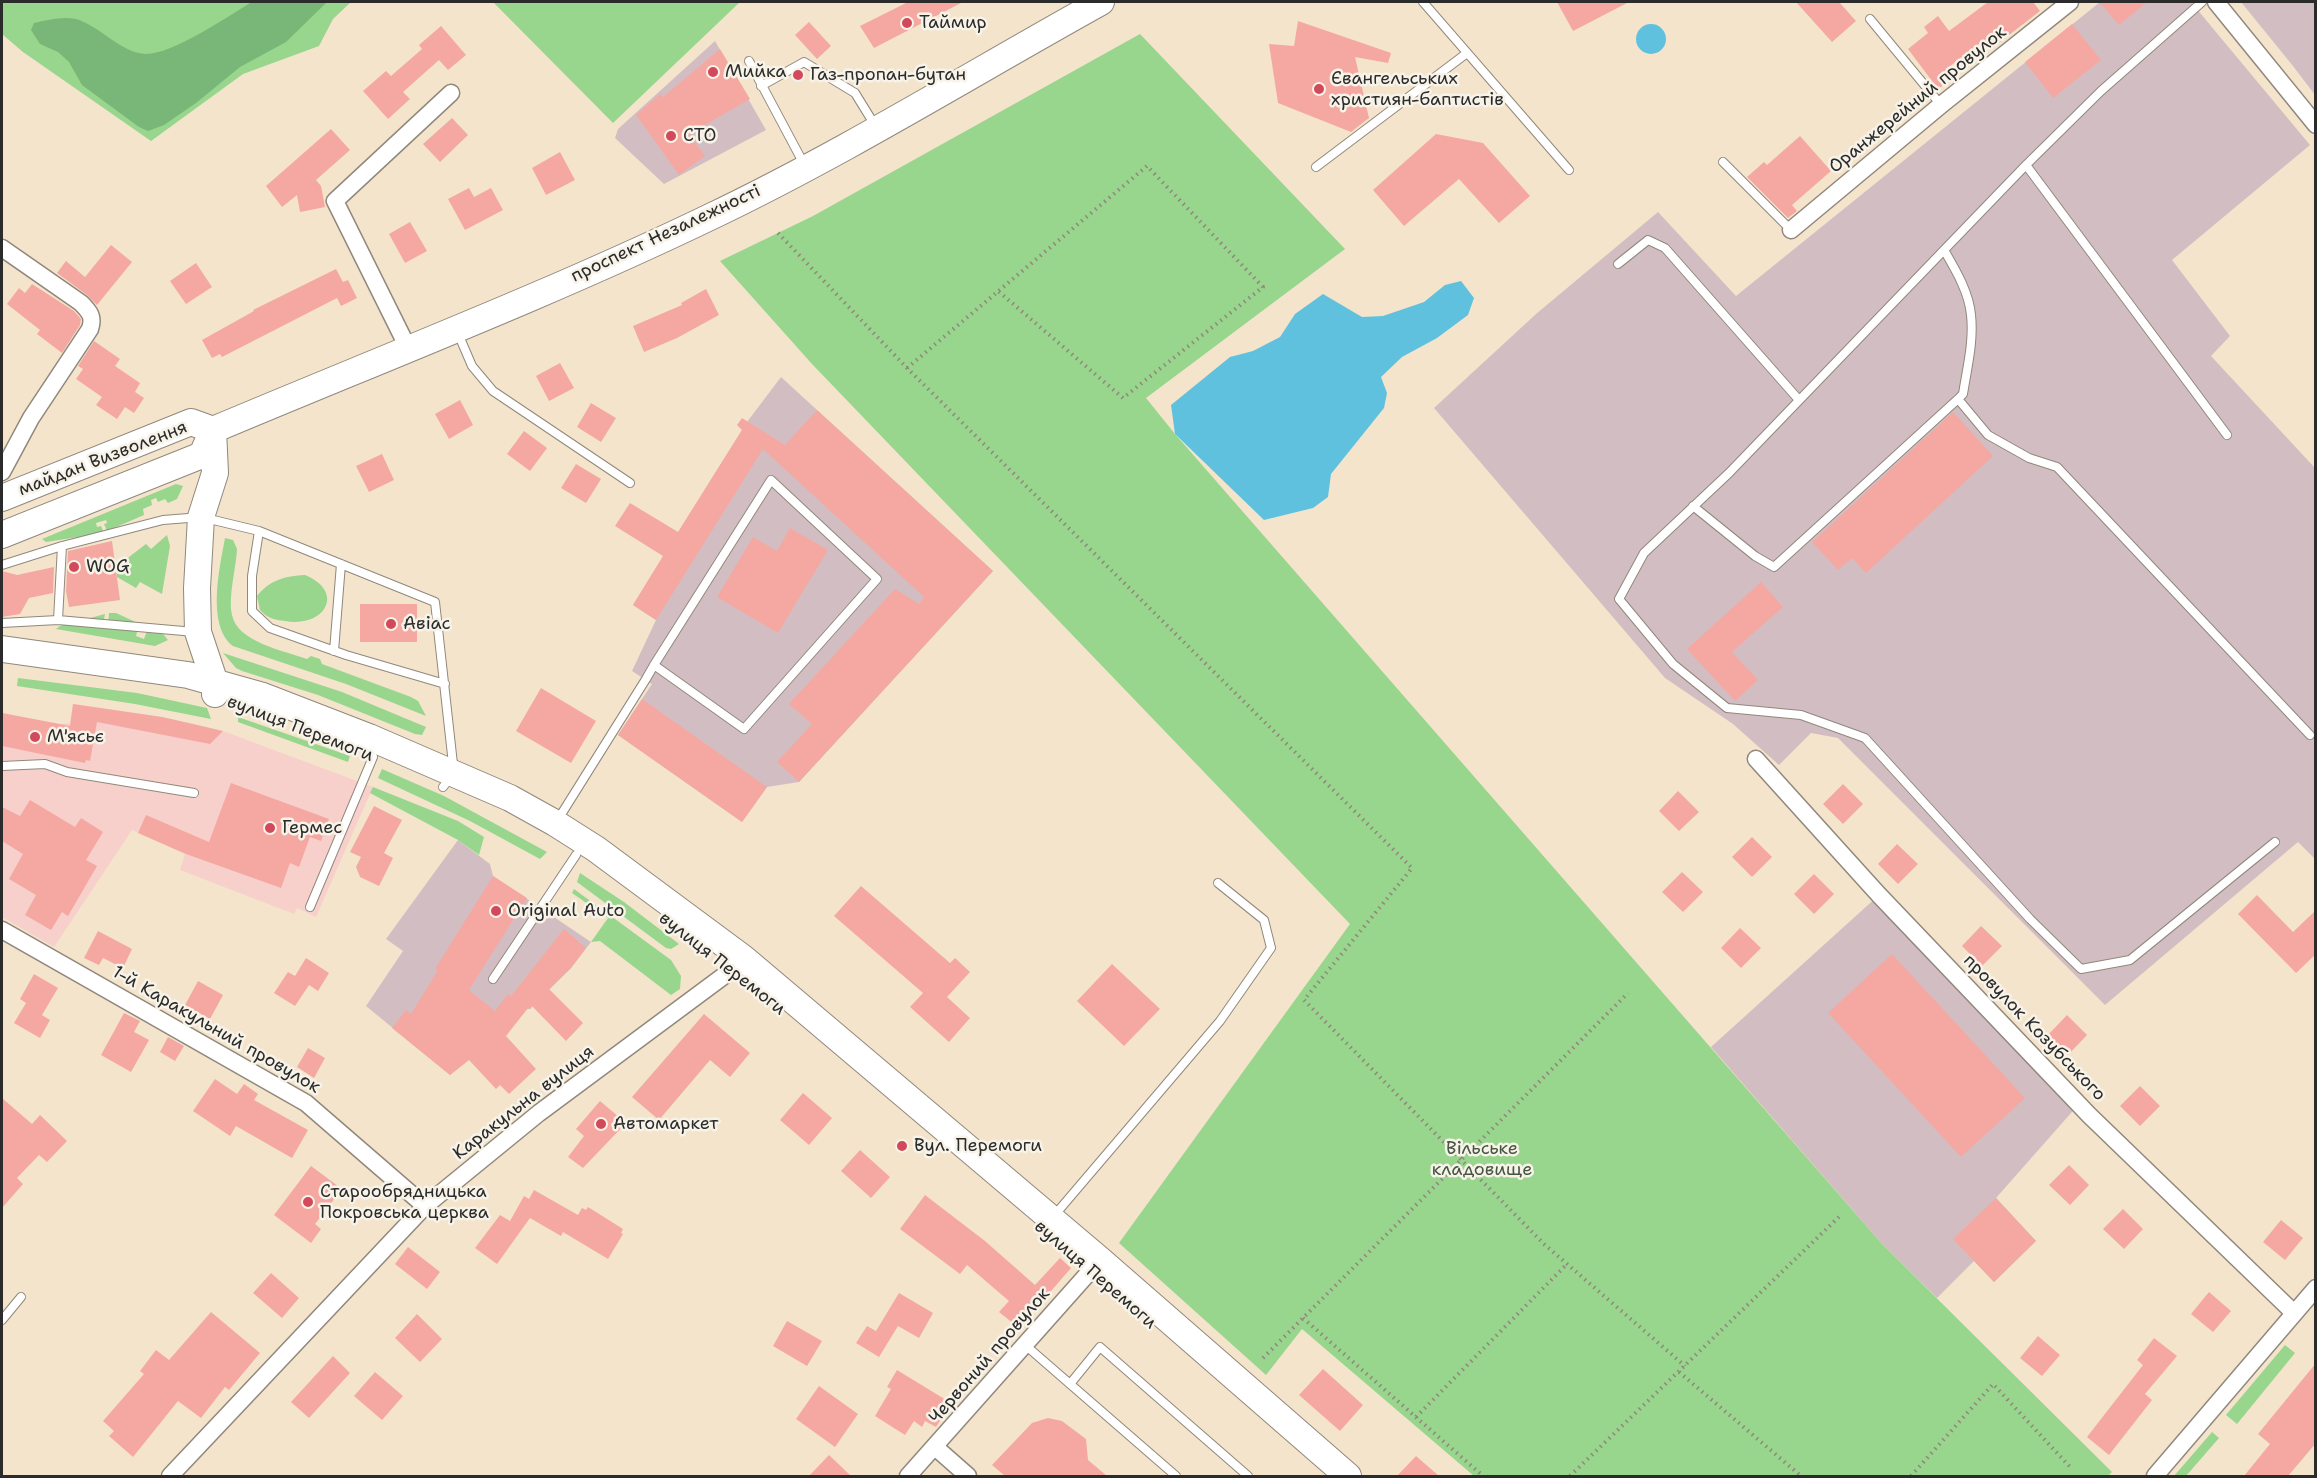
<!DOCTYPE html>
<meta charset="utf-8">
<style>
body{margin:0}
#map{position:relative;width:2317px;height:1478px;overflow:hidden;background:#f4e4cc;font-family:"Shantell Sans",sans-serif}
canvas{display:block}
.frame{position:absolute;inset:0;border:3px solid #2b2b2b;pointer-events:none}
</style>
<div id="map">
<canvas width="2317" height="1478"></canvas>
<div class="frame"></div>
</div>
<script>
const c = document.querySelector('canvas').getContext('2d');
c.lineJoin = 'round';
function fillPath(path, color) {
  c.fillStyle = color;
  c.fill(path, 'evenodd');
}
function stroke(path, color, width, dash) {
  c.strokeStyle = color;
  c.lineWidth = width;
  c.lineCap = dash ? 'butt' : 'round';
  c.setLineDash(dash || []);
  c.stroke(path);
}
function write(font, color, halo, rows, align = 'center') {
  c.font = font + ' "Shantell Sans",sans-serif';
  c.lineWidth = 5;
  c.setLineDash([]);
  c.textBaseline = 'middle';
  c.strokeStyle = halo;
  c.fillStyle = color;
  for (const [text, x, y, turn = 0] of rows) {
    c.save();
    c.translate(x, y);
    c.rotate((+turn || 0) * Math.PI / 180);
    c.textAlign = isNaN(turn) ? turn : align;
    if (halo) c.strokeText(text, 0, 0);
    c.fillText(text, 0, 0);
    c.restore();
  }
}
const built = new Path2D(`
 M73,704L162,717L195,724L223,731L373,787L316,917L297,908L294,914L180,870L185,854L132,830L54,947L2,917V713L60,724L70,723Z`);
const industrial = new Path2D(`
 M2100,2H2191L2310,145L2172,260L2230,336L2211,356L2315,468V859L2298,842L2105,1005L1838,738L1811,733L1779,765L1733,724L1665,678L1434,408L1536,314L1658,212L1736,296Z
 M2241,2H2315V95L2293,66Z
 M715,41L766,130L664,184L615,138L618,129Z
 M781,377L993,571L799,782L767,787L742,822L618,735L652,684L632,671L656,620L633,605L747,422Z
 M458,840L490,864L493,876L591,942L571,968L530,1009H527L515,1024L508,1019L470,1059L450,1075L366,1006L403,951L386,939Z
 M1879,895L2079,1104L1996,1198L2036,1241L1994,1282L1974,1261L1937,1298L1883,1245L1711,1047Z`);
const green = new Path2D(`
 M2,2H351L333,19L319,46L243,74L151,141L23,52L2,34Z
 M493,2H740L613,123Z
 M1140,34L1345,249L1146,398L1175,434L1883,1245L2112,1472L2108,1476H1474L1302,1329L1266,1375L1119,1243L1350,924L812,364L720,261L813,216Z
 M176,484L183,486L177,499L168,503L165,499L158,502L156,498L151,500L152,505L143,509L144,515L107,531L104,524L107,523L106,520L96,523L97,527L101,526L104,533L46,542L42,539Z
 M167,535L170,546L162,594L140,582L136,588L117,577L116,567L146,544L151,549Z
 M225,538L233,540L237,549C236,569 228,596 232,615C237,642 285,651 307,659L311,656L320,659L322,664L411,697L418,701L426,716L346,684L233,646C206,625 220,566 225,538Z
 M305,575C346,592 325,628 285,621C275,620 267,618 260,610L257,596C270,580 285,576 305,575Z
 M109,613H116L142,625L138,628L136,636L144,639L147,631L146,627L163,634L168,640L155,646L56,629L60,626L105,614L103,624L99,628L111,629V626L108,625Z
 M223,653L342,692L426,727L422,735L415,734L318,695L242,671L236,668Z
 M18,678L137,693L207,708L211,719L135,704L17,686Z
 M238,717L350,756L348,762L238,722Z
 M382,769L444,796L547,852L540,859L470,821L378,778Z
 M373,787L458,821L484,837L479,855L458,840L370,793Z
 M580,873L624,902L679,944L671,949L666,948L577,882Z
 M574,889L671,960L681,976L680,989L671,995L600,941L591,942L608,918L572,893Z
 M2285,1345L2295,1353L2237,1424L2226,1415Z
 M2212,1432L2219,1438L2186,1476H2174Z`);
const forest = new Path2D(`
 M252,2H327L286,42L240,67L196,103L164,125L148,131L139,127L82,85L69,62L58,52L40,44L31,30L34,23C47,20 63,16 76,19C100,26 120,52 145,54C172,55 228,16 252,2Z`);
const water = new Path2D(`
 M1636 39a15 15 0 1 1 30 0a15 15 0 1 1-30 0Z
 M1461,281L1474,298L1468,315L1437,338L1402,357L1381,377L1387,393L1384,408L1331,474L1328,497L1313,508L1264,520L1175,434L1171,405L1230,357L1253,351L1280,337L1295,314L1323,294L1362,317L1383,316L1424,302L1445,285Z`);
const building = new Path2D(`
 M908,2H963L874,48L860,26Z
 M1557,2H1629L1573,31Z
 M1796,2H1839L1856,21L1832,42Z
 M1988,2H2033L2040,11L1991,49L1984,40L1949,67L1956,76L1938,89L1908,49L1928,33L1924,27L1938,16L1949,31Z
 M2099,2H2147L2119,25Z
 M1298,21L1391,53L1388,63L1355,57L1369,118L1351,132L1278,103L1269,44L1294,46Z
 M809,22L831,46L817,59L795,35Z
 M2072,24L2101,60L2053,98L2025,62Z
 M441,26L466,55L448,70L439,60L403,92L410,99L388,119L363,91L386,71L391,76L422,49L419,45Z
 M720,49L750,99L689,134L705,156L679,175L636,115L660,94L663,97Z
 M452,118L468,135L440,162L423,144Z
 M331,129L350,150L316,180L321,186L325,207L300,212L297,195L282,207L266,186Z
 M1436,134L1483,143L1530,196L1499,223L1459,179L1404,226L1373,190Z
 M1800,136L1831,171L1792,205L1797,211L1788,218L1747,177L1764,162L1767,165Z
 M560,152L575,180L546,195L532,168Z
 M469,188L474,197L491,188L503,210L465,230L448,199Z
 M410,222L427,251L405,263L389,234Z
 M111,245L132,262L97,305L87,295L57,273L66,261L85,277Z
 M196,263L212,287L186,304L170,281Z
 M336,269L343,282L348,280L357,298L341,306L337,298L222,357L220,354L212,358L202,340L254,311L253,310Z
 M32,284L74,311L81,319L80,325L62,353L37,334L40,330L7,304L19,288L25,293Z
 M706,289L719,315L677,338L644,352L633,326L682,305L681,303Z
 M94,341L120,359L115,366L140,383L135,392L144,398L134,413L125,407L117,419L96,405L102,397L76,379L83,369L78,366Z
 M560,363L574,388L549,401L536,376Z
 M460,400L473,425L449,439L435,414Z
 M591,403L616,418L601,442L577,427Z
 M817,410L993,571L799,782L777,762L812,724L789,704L895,589L919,604L924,597L763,449L656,620L633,605L663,556L615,526L630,503L678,532L742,430L737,425L742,418L785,445Z
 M1953,412L1993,456L1866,573L1852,558L1838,570L1812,542Z
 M524,431L547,448L530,471L507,454Z
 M382,454L394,480L369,492L356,466Z
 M576,464L601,479L586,503L561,488Z
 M790,528L828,550L778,633L717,597L753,537L777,551Z
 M112,541L120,600L69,607L66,591L68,551Z
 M54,567L53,593L29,598L20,614L2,617V571L17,575Z
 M1761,582L1783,607L1732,652L1758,680L1735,701L1687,649Z
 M360,604H417V642H360Z
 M541,688L596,721L571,763L516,731Z
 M642,699L767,787L742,822L618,735Z
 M73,704L162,717L223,731L210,744L97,722L90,761L86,760L85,763L2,746V713L70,726Z
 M231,783L329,819L321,841L310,837L299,867L290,863L281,888L186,854L138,833L146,815L209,842Z
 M1843,784L1863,804L1843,824L1823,804Z
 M1678,791L1699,812L1679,831L1659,811Z
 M30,800L75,827L81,818L103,832L86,860L97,866L68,916L62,912L51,930L25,915L36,895L9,879L23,854L2,841V807L20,816Z
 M374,806L402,820L384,853L393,858L379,886L360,877L356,867L361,857L350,852Z
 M1752,837L1772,857L1752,877L1732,857Z
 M1897,844L1918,864L1898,884L1878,864Z
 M1682,872L1703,892L1683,912L1662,892Z
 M1814,874L1834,894L1814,914L1794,894Z
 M493,876L527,898L469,990L495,1011L508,994L511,996L564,929L586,948L571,968L549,989L583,1023L566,1041L532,1006L530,1009L528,1008L506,1036L536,1069L509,1094L500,1085L496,1089L469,1060L450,1075L392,1028L406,1010L411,1014L438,970L435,969Z
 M861,886L950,963L955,958L970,972L947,997L970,1018L949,1042L910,1007L923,993L834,916Z
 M2257,895L2293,932L2316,910V954L2296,973L2238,914Z
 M1981,926L2002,946L1982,966L1962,946Z
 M1740,928L1761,948L1741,968L1721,948Z
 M98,931L132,949L123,968L103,958L99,965L84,958Z
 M1892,954L2025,1098L1961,1157L1828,1013Z
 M306,958L329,973L318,991L309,985L295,1006L274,993L288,972L295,976Z
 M1112,964L1160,1009L1124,1046L1077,1001Z
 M34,974L58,988L42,1015L50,1020L40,1038L14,1023L26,1003L20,999Z
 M198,981L223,995L210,1019L185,1005Z
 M124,1013L140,1021L134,1032L149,1040L131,1072L101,1055Z
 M704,1014L750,1053L730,1077L710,1060L659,1120L632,1097Z
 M2067,1015L2087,1035L2068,1055L2048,1035Z
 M168,1037L184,1046L175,1061L160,1052Z
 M308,1048L325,1058L314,1078L297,1067Z
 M215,1079L237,1094L244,1084L258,1094L254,1100L308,1130L292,1158L236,1126L230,1136L193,1111Z
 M2140,1086L2160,1106L2140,1126L2120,1106Z
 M803,1093L832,1118L809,1145L780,1120Z
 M2,1098L32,1124L40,1115L67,1141L47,1162L39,1155L17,1178L23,1184L2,1208Z
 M600,1101L626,1123L583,1168L568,1157L584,1136L576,1129Z
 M860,1150L890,1177L871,1198L841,1171Z
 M2069,1165L2089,1185L2070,1205L2049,1185Z
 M311,1166L342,1189L315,1224L321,1229L311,1243L274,1215Z
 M534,1190L578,1215L582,1208L586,1210L588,1207L623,1229L621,1233L623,1234L608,1259L563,1232L561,1236L530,1218L497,1264L475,1248L500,1215L510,1221L524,1196L529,1199Z
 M925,1195L985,1241L1035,1285L1060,1258L1071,1268L1019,1328L999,1312L1009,1301L967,1265L960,1274L900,1229Z
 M1996,1198L2036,1241L1994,1282L1953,1239Z
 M2123,1209L2143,1229L2124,1249L2103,1229Z
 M2281,1220L2303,1238L2285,1260L2263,1242Z
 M408,1247L440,1272L427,1289L395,1264Z
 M271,1273L299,1298L282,1318L253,1293Z
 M2209,1292L2231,1311L2213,1332L2191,1314Z
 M899,1293L933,1313L919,1338L898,1326L879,1357L856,1343L867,1326L876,1331Z
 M211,1312L260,1353L229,1390L225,1387L201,1418L178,1401L133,1457L109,1436L114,1431L103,1421L144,1374L140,1371L156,1350L169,1360Z
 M417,1314L442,1339L420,1362L395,1338Z
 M787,1321L822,1341L807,1366L773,1346Z
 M2038,1336L2060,1355L2042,1376L2020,1358Z
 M2154,1338L2177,1356L2145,1394L2152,1400L2109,1455L2087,1437L2143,1365L2137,1360Z
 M333,1356L350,1373L309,1418L291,1402Z
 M2316,1363V1443L2288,1476H2244L2270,1444L2258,1434Z
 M1323,1369L1363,1405L1340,1431L1299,1395Z
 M897,1370L951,1403L936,1427L925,1421L922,1427L914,1421L905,1435L875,1416L891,1389L887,1387Z
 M375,1372L403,1396L382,1420L354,1396Z
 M819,1386L858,1414L835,1447L796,1419Z
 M1048,1418L1062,1421L1086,1439L1088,1460L1107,1476H1005L992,1465L1032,1423Z
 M829,1455L851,1476H809Z
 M1416,1456L1439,1476H1397Z`);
const path = new Path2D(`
 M778,233L907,368L1412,868L1304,1000L1544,1244L1685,1366
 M907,368L1147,166L1263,287L1123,398L998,291
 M1303,1318L1483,1476
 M1263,1358L1628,993
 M1679,1372L1801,1476
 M1416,1417L1567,1264
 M1570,1476L1842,1214
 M1911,1476L1993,1384L2071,1468`);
const lane = new Path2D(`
 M1423,2L1569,170
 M2202,2L2101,91L2026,165L1729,473L1644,553L1619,599L1673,664L1727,708L1801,715L1865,738L2030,919L2081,969L2130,960L2275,842
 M1870,19L1941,105
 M749,61L805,166
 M761,86L804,62L855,93L876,127
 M1723,162L1791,230
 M2026,165L2227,435
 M1316,167L1467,53
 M1944,250C1955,269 1969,292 1971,315C1974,341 1967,368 1963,394L1958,399L1988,435L2029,458L2057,467L2310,735
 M1618,264L1648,240L1665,248L1799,400
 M457,331L472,366L493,391L630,483
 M1693,506L1755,556L1774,567L1958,399
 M259,531L252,576V611L270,628L346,655L445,684
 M2,565L62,546L163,520L201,517L259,531L435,602L454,773L443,787
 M58,620L62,546
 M2,623L58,620L195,632
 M334,651L341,564
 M2,766L45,764L67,772L194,793
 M557,821L646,679L654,665L771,480L877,579L744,729L654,665
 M310,907L373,757
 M493,979L576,855
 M1053,1217L1220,1021L1271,948L1264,920L1218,883
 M2,1320L21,1297
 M1024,1344L1176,1476
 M1070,1384L1100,1347L1248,1476`);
const street = new Path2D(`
 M2216,2L2316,125
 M1791,230L1941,105L2070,2
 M2,248L81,303C90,312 94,317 90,329L31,418L2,472
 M408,348L335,201L451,93
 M1756,759L1879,895L2089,1115L2294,1313
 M2,930L306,1103L425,1206
 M935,1447L968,1476
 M170,1476L425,1206L539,1113L733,969L743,958
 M908,1476L1100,1260
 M2155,1476L2316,1288`);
const primary = new Path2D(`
 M213,430C379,360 548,295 710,217C844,153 971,74 1101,2
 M213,430L215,473L201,517L197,588L198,632L215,683V694
 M2,498L191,422L213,430
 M2,535L202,455L213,430
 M2,649L188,675L263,696L369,737L510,798L555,823L596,849L743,958L1100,1260L1348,1476`);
const markers = [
 [907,23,6,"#d1495b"],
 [713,72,6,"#d1495b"],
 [798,75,6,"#d1495b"],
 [1319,89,6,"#d1495b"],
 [671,136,6,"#d1495b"],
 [74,567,6,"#d1495b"],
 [391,624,6,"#d1495b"],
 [35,737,6,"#d1495b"],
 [270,828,6,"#d1495b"],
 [496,911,6,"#d1495b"],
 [601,1124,6,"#d1495b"],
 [902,1146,6,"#d1495b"],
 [308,1202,6,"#d1495b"]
];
const poiNames = [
 ["Таймир",919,23],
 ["Мийка",725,72],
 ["Газ-пропан-бутан",810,75],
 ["Євангельських",1331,79],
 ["християн-баптистів",1331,100],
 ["СТО",683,136],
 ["WOG",86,567],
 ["Авіас",403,624],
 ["М'ясьє",47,737],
 ["Гермес",282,828],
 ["Original Auto",508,911],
 ["Автомаркет",613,1124],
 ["Вул. Перемоги",914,1146],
 ["Старообрядницька",320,1192],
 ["Покровська церква",320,1213]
];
const streetNames = [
 ["Оранжерейний провулок",1918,100,-39],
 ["проспект Незалежності",666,234,-25],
 ["майдан Визволення",103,459,-21],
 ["вулиця Перемоги",300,729,21],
 ["вулиця Перемоги",722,964,38],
 ["провулок Козубського",2034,1028,46],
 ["1-й Каракульний провулок",216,1030,30],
 ["Каракульна вулиця",524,1103,-38],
 ["вулиця Перемоги",1095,1275,41],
 ["Червоний провулок",990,1356,-49]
];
const parkNames = [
 ["Вільське",1482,1149],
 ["кладовище",1482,1170]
];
fillPath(built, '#f7d0cb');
fillPath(industrial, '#d2bec2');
fillPath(green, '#97d68c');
fillPath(forest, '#79b778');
fillPath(water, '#60c1de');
fillPath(building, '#f5a8a2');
stroke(lane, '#90887c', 10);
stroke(street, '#90887c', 19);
stroke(primary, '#90887c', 28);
stroke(path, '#90887c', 4, [1.5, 4.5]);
stroke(lane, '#fff', 8);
stroke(street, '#fff', 16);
stroke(primary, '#fff', 26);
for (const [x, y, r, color] of markers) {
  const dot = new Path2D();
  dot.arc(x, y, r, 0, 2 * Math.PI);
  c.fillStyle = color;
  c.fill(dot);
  stroke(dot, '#f7f3e8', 2);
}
write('18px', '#2b2b2b', '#f7f3e8', poiNames, 'left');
write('18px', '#2b2b2b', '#f7f3e8', streetNames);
write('18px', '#465643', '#f7f3e8', parkNames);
</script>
